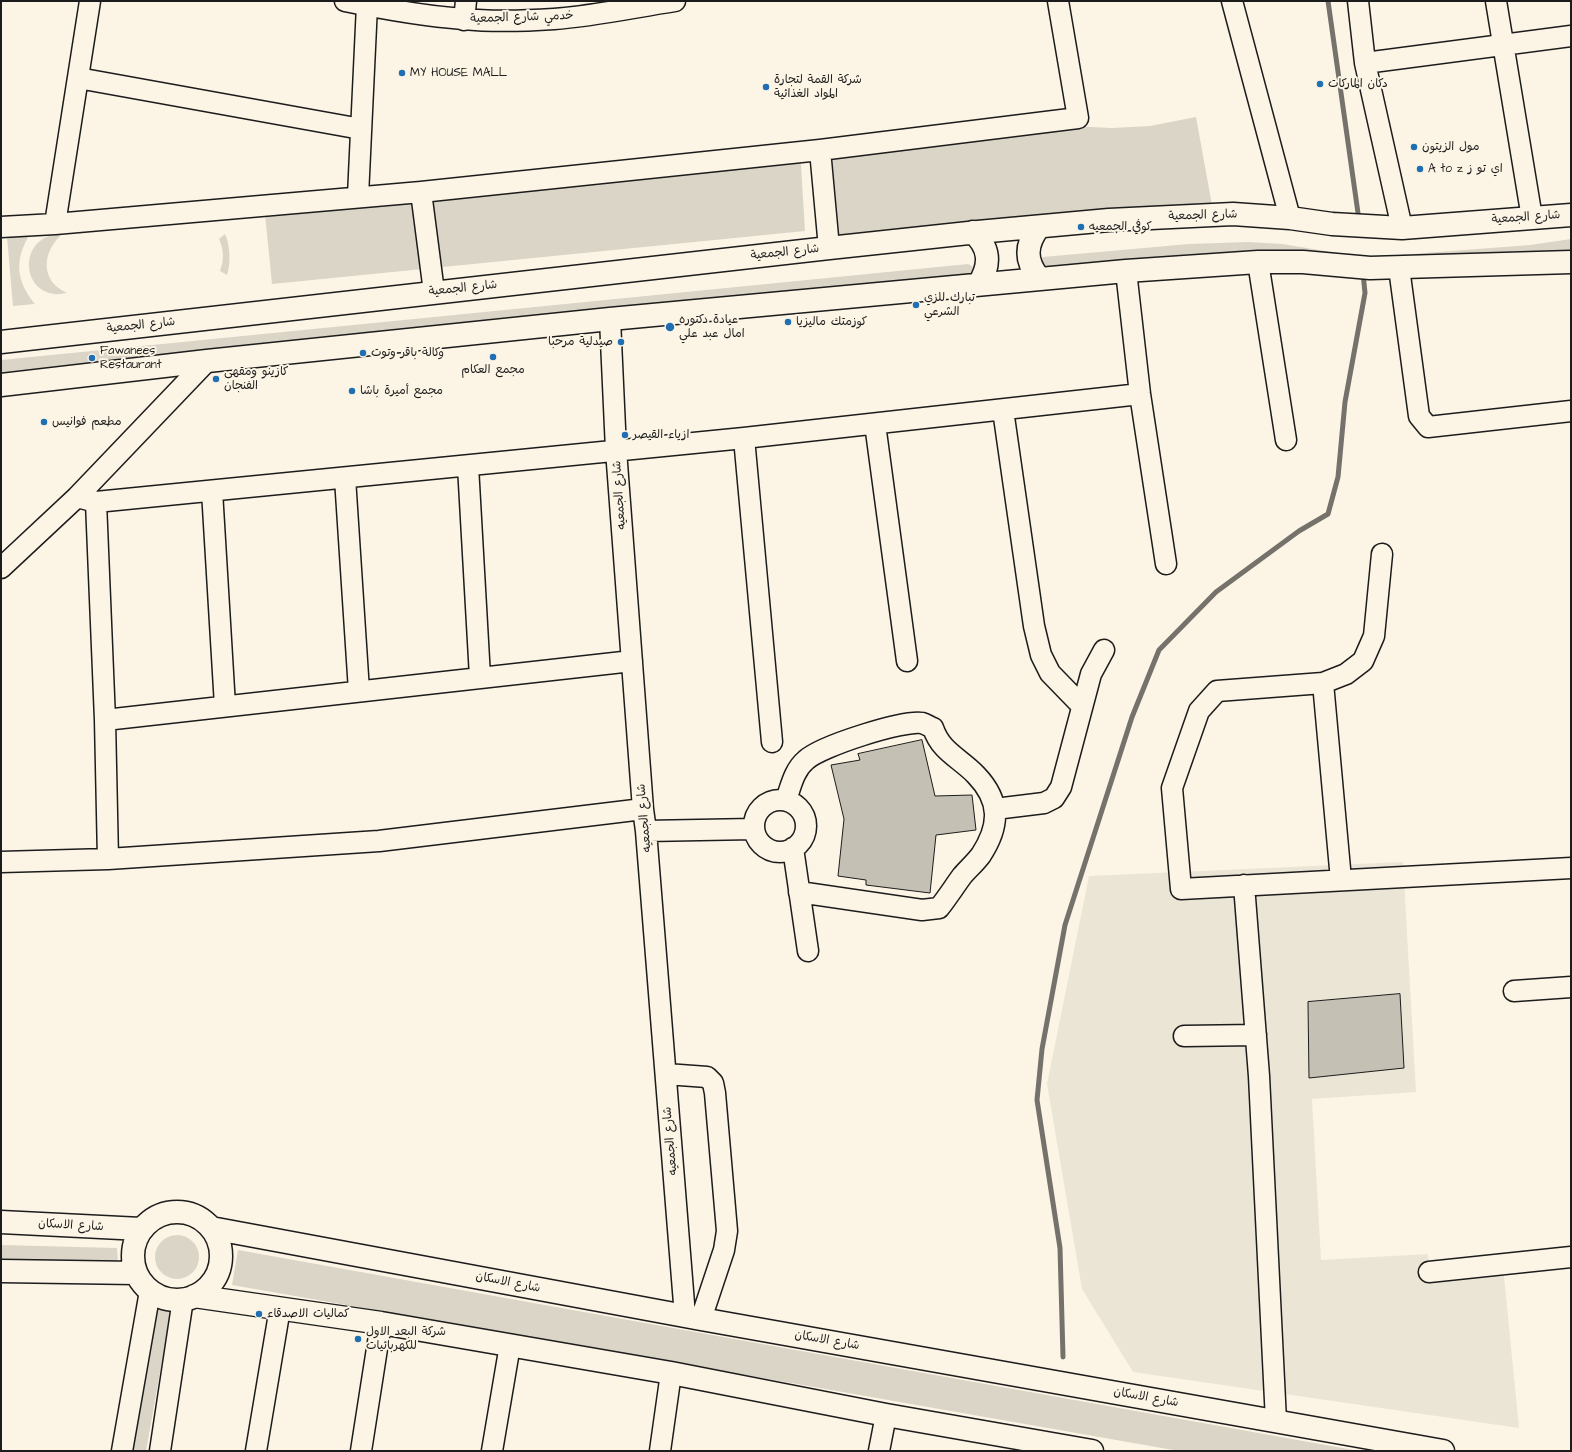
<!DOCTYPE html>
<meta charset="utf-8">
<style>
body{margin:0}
#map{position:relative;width:1572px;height:1452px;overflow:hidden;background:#fcf5e5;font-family:"Architects Daughter",sans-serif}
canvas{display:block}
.frame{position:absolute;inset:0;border:2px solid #1c1c1c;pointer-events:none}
</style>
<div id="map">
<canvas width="1572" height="1452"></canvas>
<div class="frame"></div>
</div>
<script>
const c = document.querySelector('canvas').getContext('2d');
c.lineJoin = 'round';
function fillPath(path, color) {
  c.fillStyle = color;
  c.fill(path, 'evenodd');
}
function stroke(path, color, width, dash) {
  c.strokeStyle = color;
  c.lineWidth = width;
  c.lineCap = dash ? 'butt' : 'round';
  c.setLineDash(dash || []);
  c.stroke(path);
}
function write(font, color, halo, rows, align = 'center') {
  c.font = font + ' "Architects Daughter","Playpen Sans Arabic",sans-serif';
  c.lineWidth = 4;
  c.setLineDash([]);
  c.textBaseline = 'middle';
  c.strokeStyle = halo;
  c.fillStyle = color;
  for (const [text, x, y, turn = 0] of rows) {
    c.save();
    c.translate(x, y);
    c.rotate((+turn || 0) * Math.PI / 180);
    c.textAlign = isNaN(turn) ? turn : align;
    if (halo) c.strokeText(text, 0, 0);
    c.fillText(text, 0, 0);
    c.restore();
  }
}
const built = new Path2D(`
 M1403,862L1416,1092L1312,1099L1321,1260L1428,1254L1429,1270L1503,1266L1519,1428L1133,1372L1082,1289L1047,1084L1089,876Z`);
const green = new Path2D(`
 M1196,117L1212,205L835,243L820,147L1070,126L1112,128L1150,126Z
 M800,149L805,231L272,284L264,204Z
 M30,234C14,260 16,281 35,304L13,306L7,237Z
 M225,234C230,244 231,264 227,275L220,271C224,260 224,250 219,239Z
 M61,235C42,253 40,281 67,293C63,293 58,295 54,294C23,290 20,246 49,236C53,235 57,235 61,235Z
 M1571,239V252L1040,272L1037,264L1043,257L1189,244L1248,242L1282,244L1344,254L1373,257L1530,245Z
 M968,264L975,268L972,278L1,373V360Z
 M155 1257a22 22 0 1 1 44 0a22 22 0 1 1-44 0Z
 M1,1245L117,1248L118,1264L1,1260Z
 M238,1250L1359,1451H1179L232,1285Z
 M156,1308L171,1310L146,1451H131Z`);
const stream = new Path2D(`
 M1328,1L1359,220
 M1063,1357L1060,1248L1037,1100L1042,1049L1065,925L1132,717L1159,650L1216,592L1299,531L1328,514L1338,477L1345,402L1365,293L1363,273`);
const building = new Path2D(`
 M922,740L935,796L972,795L976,830L936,835L930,893L866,885V880L838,876L844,819L831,765L860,760L858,754Z
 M1400,994L1404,1068L1309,1078L1308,1002Z`);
const minor = new Path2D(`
 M345,1C384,9 423,16 463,19C493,22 524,21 554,19C595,16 635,7 675,1
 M1232,1L1290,218
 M1358,1L1365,63L1402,228
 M1496,1L1532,218
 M464,20L466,1
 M1365,63L1571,36
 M78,78L361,129
 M820,150L829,248
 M421,192L434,292
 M358,196L367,5
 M55,224L90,1
 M1,227L55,224L421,192L820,150L1078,118L1058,1
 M1258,262L1286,440
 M1399,268L1419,416L1428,427L1571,411
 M1126,271L1140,394L1166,564
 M610,319L616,450L643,809L646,831L685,1316
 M1003,410L1034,626L1041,655L1050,673L1082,706
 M875,424L907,661
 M744,438L772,742
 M468,466L480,677
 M345,478L359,691
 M212,491L225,706
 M77,497L96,502L744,438L1140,394
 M96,502L105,720L108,859
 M1382,554L1374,636L1363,661L1346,674L1323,683L1217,691L1199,711L1172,788L1181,889L1571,868
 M1,568L77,497L207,361
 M1323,683L1341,880
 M105,720L632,661
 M754 826a26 26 0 1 1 52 0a26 26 0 1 1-52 0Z
 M786,800C791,786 794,770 806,760C821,746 903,720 922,723C926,724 930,727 933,728C941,752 960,758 976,775C1001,801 1000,826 981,855C975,863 968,869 962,876C954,887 947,898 939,908L922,910L799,892
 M995,809L1044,803L1054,798L1061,787L1091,674L1104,650
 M646,831L753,829
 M793,848L808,951
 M1,862L108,859L379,841L643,809
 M1244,885L1259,1076L1276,1421
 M1514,991L1571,987
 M1184,1036L1256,1035
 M666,1074L707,1077L713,1083L715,1093L727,1231L724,1250L701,1319
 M1429,1272L1571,1257
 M122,1451L150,1291
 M160,1451L183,1299
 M256,1451L280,1308
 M361,1451L381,1323
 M492,1451L510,1345
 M660,1451L671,1373
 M879,1451L886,1415`);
const major = new Path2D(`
 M1039,227C1025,245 1025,261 1039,278
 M973,232C990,248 991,264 979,284
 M1,342L829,248L978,232L1109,220L1233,214L1290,218L1332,224L1402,228L1571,215
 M1,385L207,361L610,319L1126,271L1258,262H1303L1370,268L1571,262
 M133 1256a44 44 0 1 1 88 0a44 44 0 1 1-88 0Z
 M1,1222L141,1229
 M211,1228L701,1319L1443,1451
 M1,1271L136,1273
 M194,1296L381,1323L671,1373L886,1415L1092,1451`);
const markers = [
 [402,73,4,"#1f6fb2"],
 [1320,84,4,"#1f6fb2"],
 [766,87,4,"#1f6fb2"],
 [1414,147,4,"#1f6fb2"],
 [1420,169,4,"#1f6fb2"],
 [1081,227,4,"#1f6fb2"],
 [916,305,4,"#1f6fb2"],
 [788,322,4,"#1f6fb2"],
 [670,327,5,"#1f6fb2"],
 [621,342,4,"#1f6fb2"],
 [363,353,4,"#1f6fb2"],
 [493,357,4,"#1f6fb2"],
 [92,358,4,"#1f6fb2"],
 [216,379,4,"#1f6fb2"],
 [352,391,4,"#1f6fb2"],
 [44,422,4,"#1f6fb2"],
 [625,435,4,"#1f6fb2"],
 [259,1314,4,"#1f6fb2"],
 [358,1339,4,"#1f6fb2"]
];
const streetNames = [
 ["خدمي شارع الجمعية",522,18,-2],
 ["شارع الجمعية",1203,216,-2],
 ["شارع الجمعية",1526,218,-4],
 ["شارع الجمعية",785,253,-6],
 ["شارع الجمعية",463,289,-6],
 ["شارع الجمعية",141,326,-6],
 ["شارع الجمعيه",620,495,-94],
 ["شارع الجمعيه",645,818,-95],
 ["شارع الجمعيه",671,1141,-95],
 ["شارع الاسكان",71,1226,3],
 ["شارع الاسكان",508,1283,11],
 ["شارع الاسكان",827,1341,10],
 ["شارع الاسكان",1146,1398,10]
];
const poiNames = [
 ["MY HOUSE MALL",410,73],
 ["شركة القمة لتجارة",774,80],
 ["المواد الغذائية",774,94],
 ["دكان الماركات",1328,84],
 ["مول الزيتون",1422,147],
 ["A to z اي تو ز",1428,169],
 ["كوفي الجمعيه",1089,227],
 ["تبارك للزي",924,298],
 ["الشرعي",924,312],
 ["عيادة دكتوره",679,320],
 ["امال عبد علي",679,334],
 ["كوزمتك ماليزيا",796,322],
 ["صيدلية مرحبا",613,342,"right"],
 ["Fawanees",100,351],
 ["Restaurant",100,365],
 ["وكالة باقر وتوت",371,353],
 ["مجمع العكام",493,370,"center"],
 ["كازينو ومقهى",224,372],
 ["الفنجان",224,386],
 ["مجمع أميرة باشا",360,391],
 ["مطعم فوانيس",52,422],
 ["ازياء القيصر",633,435],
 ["كماليات الاصدقاء",267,1314],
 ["شركة البعد الاول",366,1332],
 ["للكهربائيات",366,1346]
];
fillPath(built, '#ebe5d6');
fillPath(green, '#dbd5c8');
stroke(stream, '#75726c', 5);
fillPath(building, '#c4c0b3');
stroke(building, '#1c1c1c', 1);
stroke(minor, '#1c1c1c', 23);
stroke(major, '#1c1c1c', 25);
stroke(minor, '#fcf5e5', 20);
stroke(major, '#fcf5e5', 22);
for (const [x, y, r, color] of markers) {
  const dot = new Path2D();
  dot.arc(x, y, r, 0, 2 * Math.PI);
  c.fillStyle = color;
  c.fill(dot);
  stroke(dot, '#fcf5e5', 1.5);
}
write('12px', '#1c1c1c', '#fcf5e5', streetNames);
write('12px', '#1c1c1c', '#fcf5e5', poiNames, 'left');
</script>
